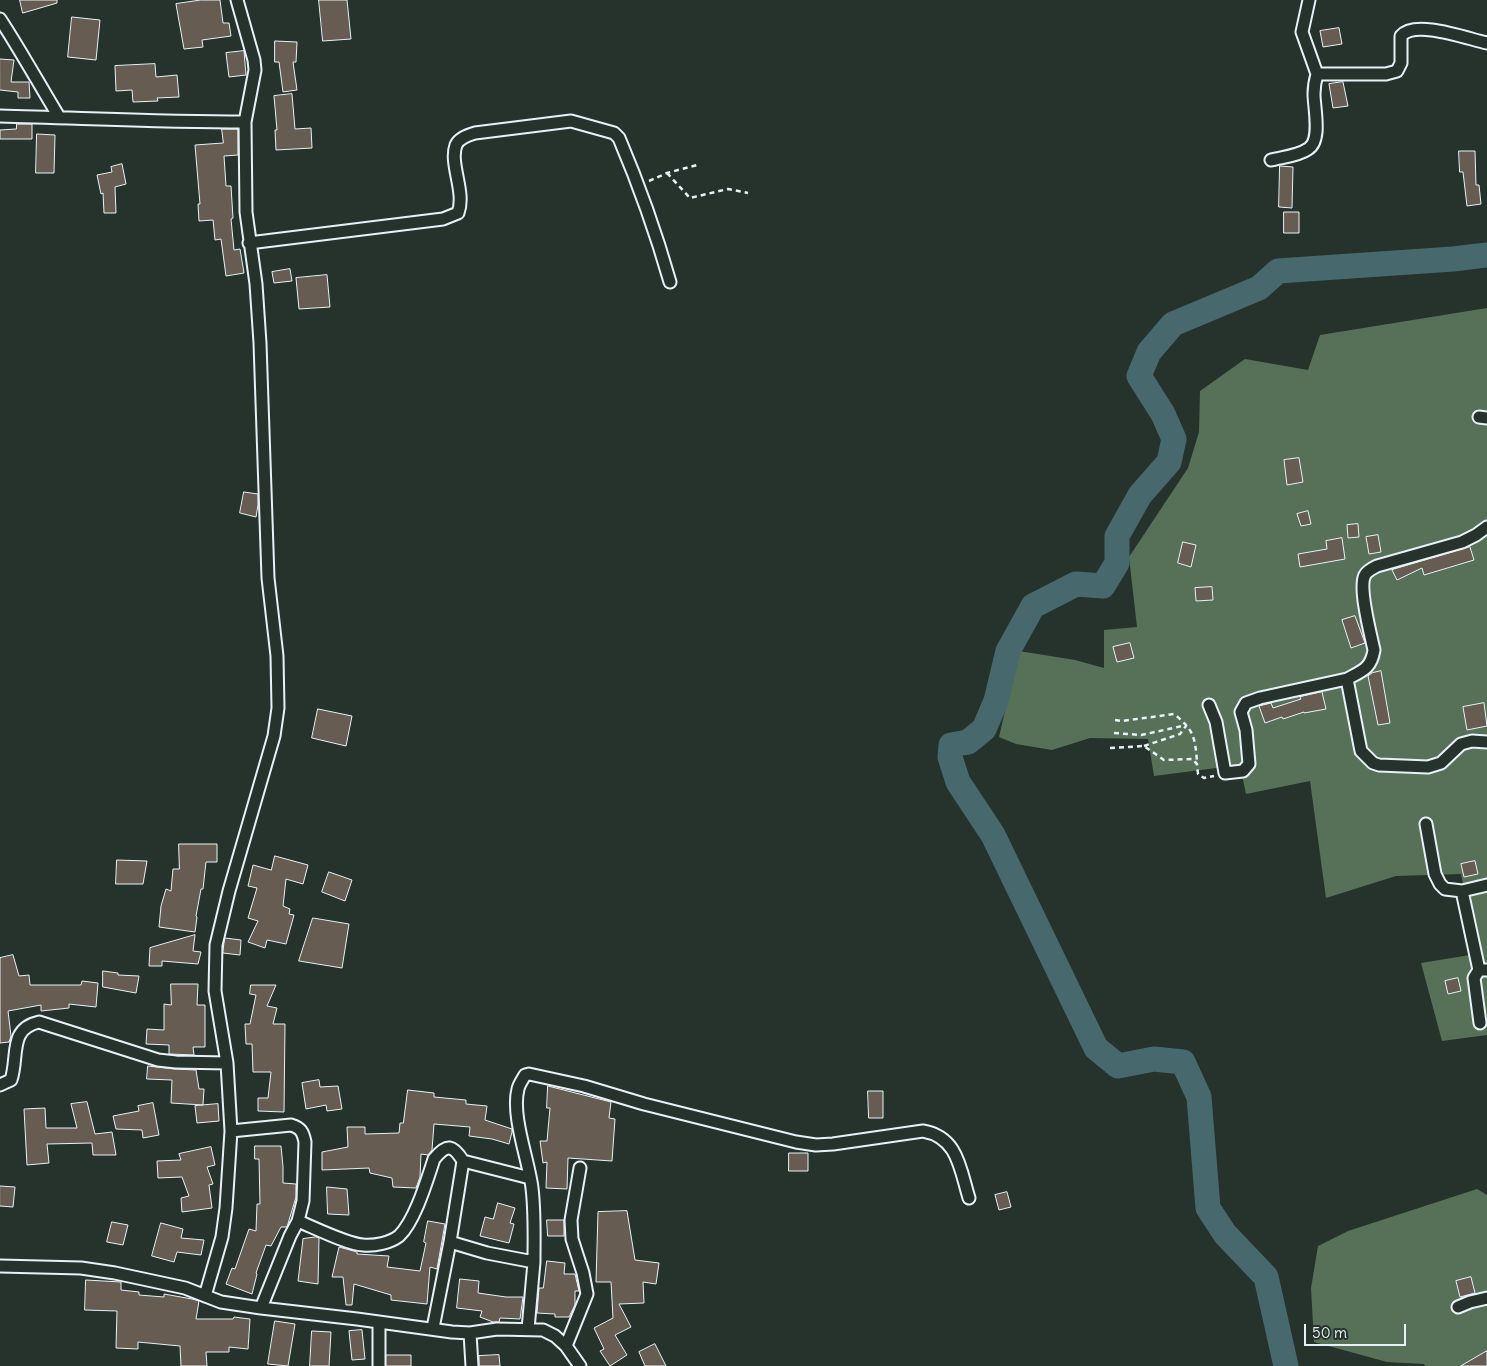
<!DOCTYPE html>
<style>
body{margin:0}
#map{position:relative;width:1487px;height:1366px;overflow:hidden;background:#26332d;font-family:Delius,sans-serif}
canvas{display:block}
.scale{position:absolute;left:1304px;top:1324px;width:102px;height:22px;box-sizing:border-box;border:2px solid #e8f1f8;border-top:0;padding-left:6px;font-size:15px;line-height:18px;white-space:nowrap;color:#e8f1f8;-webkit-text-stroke:4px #26332d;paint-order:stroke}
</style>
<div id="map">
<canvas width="1487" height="1366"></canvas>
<div class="scale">50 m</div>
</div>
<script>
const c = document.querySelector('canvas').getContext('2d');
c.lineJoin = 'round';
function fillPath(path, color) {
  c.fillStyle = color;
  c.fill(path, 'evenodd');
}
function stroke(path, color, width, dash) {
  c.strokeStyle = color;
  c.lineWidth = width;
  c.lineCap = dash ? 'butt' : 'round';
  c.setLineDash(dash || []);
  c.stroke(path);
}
const green = new Path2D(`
 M1487,308V1035L1442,1041L1421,963L1476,954L1461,874L1396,876L1326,898L1310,781L1246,794L1240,765L1154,776L1148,739L1090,738L1052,750L1016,744L999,737L1019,651L1075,660L1104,668V630L1137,627L1129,557L1188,468L1199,432L1200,391L1245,359L1308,370L1320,335Z
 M1477,1189L1487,1195V1366H1425L1424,1364L1387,1362L1314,1342L1311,1288L1318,1246L1348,1231Z`);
const river = new Path2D(`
 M1286,1366L1266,1277L1225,1234L1208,1208L1199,1097L1183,1062L1154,1059L1118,1066L1096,1048L993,835L958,782L950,757L951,745L968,742L984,729L996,701L1008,651L1033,606L1076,584L1103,586L1117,563V536L1140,495L1169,462L1174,439L1163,414L1139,376L1149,352L1173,324L1259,288L1278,271L1453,259L1487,255`);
const building = new Path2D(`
 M20,0H57V3L23,13Z
 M201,0H220L223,23H229L231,36L202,40L203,47L184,49L176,4Z
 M319,0H347L351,39L323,41Z
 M72,17L100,20L96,60L68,57Z
 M1339,28L1342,44L1323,47L1320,31Z
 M275,41L297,42L296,62H293L297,90L283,92L279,62H275Z
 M244,51L246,75L229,77L226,53Z
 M0,59L14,60L11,82H29L30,98H18V92L0,90Z
 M155,64L156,77L177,75L179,97L157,98L158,101L133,102L132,90L116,91L115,66Z
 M1343,82L1348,106L1333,108L1329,84Z
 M292,94L295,129L311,128L312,148L276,150L275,130H277L274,96Z
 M17,124H32V139H0V130L16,129Z
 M222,129H238V155L224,156L226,186H231L233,218L231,219L234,250L240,249L244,273L226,276L221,239L215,240L213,220L199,221L198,204H200L195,145L223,143Z
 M37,134L55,135L54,173H36Z
 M1459,151H1475L1476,185H1479L1481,204L1467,206L1463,172H1460Z
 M122,164L126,184L115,187L116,213H104L103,193L101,194L97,175L112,172L111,167Z
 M1280,166L1293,167L1292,208L1279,207Z
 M1284,212H1299V233H1284Z
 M290,269L292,281L274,283L272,272Z
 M327,275L330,307L299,309L296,278Z
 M1299,458L1303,482L1287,485L1284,460Z
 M244,492L258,494V505L256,517L240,513Z
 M1308,511L1311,524L1301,526L1297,514Z
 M1358,524L1359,537L1348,538L1347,525Z
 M1378,535L1381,552L1369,554L1366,537Z
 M1342,538L1345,559L1300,567L1298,554L1327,549L1326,541Z
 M1183,542L1196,545L1191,567L1178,563Z
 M1470,547L1474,560L1424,575L1422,568L1397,580L1392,570Z
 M1212,587L1213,600L1196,601L1195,588Z
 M1355,616L1365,643L1351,648L1342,620Z
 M1130,643L1134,658L1117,662L1113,647Z
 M1381,671L1390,723L1378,725L1368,676L1372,673Z
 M1322,692L1326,709L1304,713V712L1283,719L1282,717L1265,723L1259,706L1271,703L1273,708L1301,699L1300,697Z
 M1484,703L1487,726L1467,730L1463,707Z
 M318,709L352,716L346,746L312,738Z
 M179,844H217V862H206L203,889H201L196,916L197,917L195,932L159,927L161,906L166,889L171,891L173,869H179Z
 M275,856L308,865L303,884L286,879L283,906L290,909L289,914L294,915L286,944L267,940L265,948L248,942L258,921L248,918L257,888L248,886L253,865L271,870Z
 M117,860L147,861L143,884H116Z
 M1475,861L1478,874L1464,877L1461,864Z
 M329,872L352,880L345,901L322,892Z
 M313,918L349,924L342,968L299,961Z
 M195,935L193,951L201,952L198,964L162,961V966H149L150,948Z
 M225,938L241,940L240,955L223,953Z
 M13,955L19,976L29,975L30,985H81L82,981L98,983L96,1007L69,1004V1008L41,1011V1005L8,1011L11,1036L9,1042L0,1043V958Z
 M103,971L118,973V975L139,976L136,993L103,987Z
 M1458,978L1461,991L1448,994L1445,981Z
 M171,984H198L197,1005H205V1047H193L194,1055L169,1054V1045L146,1044L147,1029L164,1030V1004L171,1005Z
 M251,985H276L267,1006L277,1008L273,1024H285L284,1112L258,1111V1098H268L271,1072H253L252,1044H246L245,1024H250L256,995L250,994Z
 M148,1066L175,1069L196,1070L199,1089H204L203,1105L171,1103L172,1080L147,1079Z
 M319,1080L320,1087L338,1086L342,1109L327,1111L326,1105L306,1109L302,1083Z
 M548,1086L611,1102L609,1118L615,1119L612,1161L568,1158L567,1189L546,1188L547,1162L543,1163L540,1141H547L550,1108H547Z
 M408,1090L434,1093V1097L466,1100V1104L487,1106L485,1120L512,1129V1132L509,1144L492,1139L469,1136L470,1127L434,1124L432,1150L428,1155L421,1154L420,1177L416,1188L393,1187L392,1178L370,1173L369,1168L322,1170V1152L348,1147L347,1127H365V1134L399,1133L400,1123H403Z
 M868,1091H883V1118H869Z
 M87,1102L95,1134L112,1132L116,1155H93L92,1143L47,1144L49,1163L27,1165L24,1109L45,1108L46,1128H77L71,1104Z
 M153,1103L159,1135L143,1138L142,1130L116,1129L113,1116L139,1111L138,1106Z
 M218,1104L219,1121L197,1123L195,1106Z
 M255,1146H281L283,1167V1183L296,1184V1197L287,1227H281L271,1246L266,1245L256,1273L257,1274L252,1294L226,1284L232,1268L235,1269L249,1229L256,1231L257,1204H260L259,1159H255Z
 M211,1147L215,1165L207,1167L213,1184L209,1185L212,1208L182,1212L181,1198L189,1196L182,1177L158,1178L157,1161L181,1160L179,1154Z
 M789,1153H808V1171H789Z
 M0,1186L15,1187L13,1207L0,1206Z
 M327,1187L347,1189L349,1215L328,1214Z
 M1007,1192L1011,1207L999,1210L995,1195Z
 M498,1203L515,1208L510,1223L514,1224L509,1243L480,1236L485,1217L493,1219Z
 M627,1211L635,1260L659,1263L656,1284L643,1282L644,1303L619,1304L631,1327L615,1335L627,1355L610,1366L600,1351L604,1349L594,1328L613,1318L611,1282H596L598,1212Z
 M547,1220H564V1236H548Z
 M428,1221L445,1224L437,1269L430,1267L427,1304L391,1300V1295L354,1284L352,1305H346L343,1277H332L339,1247L357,1252V1254L389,1256L387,1267L420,1271L426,1243L424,1242Z
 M112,1222L128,1225L123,1245L107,1242Z
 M161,1223L183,1229L181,1238L204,1240L201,1255L177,1252L174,1262L152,1256Z
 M316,1237L319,1238L318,1284L298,1281L303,1239Z
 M547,1261L565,1263L564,1274H575L579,1291H575V1305L569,1317H555V1314L537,1313L539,1288H543Z
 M1471,1277L1475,1293L1460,1297L1456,1281Z
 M460,1279L479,1281L478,1293L506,1297H523L520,1319L500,1318L499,1322H493L480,1317L482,1311L457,1308Z
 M86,1280L121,1282V1290L139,1292V1295L164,1297V1294L192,1299L199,1301L196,1319H233L234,1317L250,1319L248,1349L229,1347V1352H206L207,1366H181L180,1346L138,1342V1349L116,1348L117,1311L85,1310Z
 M275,1321L295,1324L288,1366L268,1364Z
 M362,1330L365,1359L352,1360L349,1331Z
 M312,1331L331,1332L329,1366H310Z
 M655,1344L666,1366H645L639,1352Z
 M1487,1351V1366H1461Z
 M386,1355H411V1366H386Z
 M499,1355L500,1366H479V1356Z`);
const path = new Path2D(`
 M667,173L690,198L728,189L748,193
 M649,181L667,173L697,165
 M1115,720L1122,721L1174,714C1194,730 1195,737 1197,762
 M1114,733L1141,735L1187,725
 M1144,746L1180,734L1186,726
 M1110,748L1144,746L1164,760L1192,759L1197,764L1198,774L1204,778L1214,776`);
const minor = new Path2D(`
 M1309,0L1302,32L1317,74
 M0,19C21,51 39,84 59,117
 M0,116C82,118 163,122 245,122
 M1271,160C1283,157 1298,156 1308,149C1322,141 1314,108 1314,94C1314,87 1315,81 1317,74H1386L1397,71L1401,63V36C1415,19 1468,39 1487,43
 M249,243L443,219L458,213C466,192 449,164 456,145C459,138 468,135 475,133L571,121L614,133L619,138C639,185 656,233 670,282
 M1479,417L1487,418
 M1347,679C1362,671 1371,669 1374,650C1371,636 1358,587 1365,575C1367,571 1373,568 1377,566L1462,542L1476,535L1487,527
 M1209,705L1216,722L1225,773L1243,771L1249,764L1246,730L1241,712L1246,703L1260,698L1347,679L1361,751L1373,763L1379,765L1428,767L1441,763L1461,744L1472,741L1487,742
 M1426,824L1435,874L1440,884L1445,889L1462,891L1479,970
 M1462,891L1487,885
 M1480,1023L1474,978L1479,970H1487
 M0,1085L11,1080C19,1056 8,1029 39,1022L158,1060L176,1062L227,1063
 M231,1131L291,1125C301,1128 303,1132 305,1142L303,1201L298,1221L290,1236L261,1308
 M298,1221C315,1228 347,1244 363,1245C375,1246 390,1243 399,1236C415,1221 427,1180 434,1159C447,1143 453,1145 463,1161
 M450,1242L463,1161L530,1178
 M0,1266L81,1268L115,1273L185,1288L221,1302L261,1308L357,1319L452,1332L470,1333L497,1329L543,1330L555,1336L566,1346L580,1366
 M205,1296L222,1237L226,1208L231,1131L227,1063L215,991L216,945L229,891L274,736L278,708L277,656L268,578L260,343L256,284L246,212L245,122L255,70L254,60L237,0
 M1458,1307L1470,1302L1487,1298
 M433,1328L450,1242L487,1253L534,1262C534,1237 535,1213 532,1188C529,1161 511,1116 518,1089C519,1084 523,1079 525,1075L529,1074L584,1086L644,1104L796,1142L816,1145L833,1144L923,1131C958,1137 960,1169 969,1198
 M528,1329L534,1262
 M470,1333L472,1366
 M566,1346L587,1294L583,1273L572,1239L571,1220L580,1168
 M379,1366V1322`);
fillPath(green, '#567158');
stroke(river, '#47696d', 25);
fillPath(building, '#665c51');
stroke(building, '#e8f1f8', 1);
stroke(minor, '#e8f1f8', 15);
stroke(path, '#e8f1f8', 2.5, [5, 4]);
stroke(minor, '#26332d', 11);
</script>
